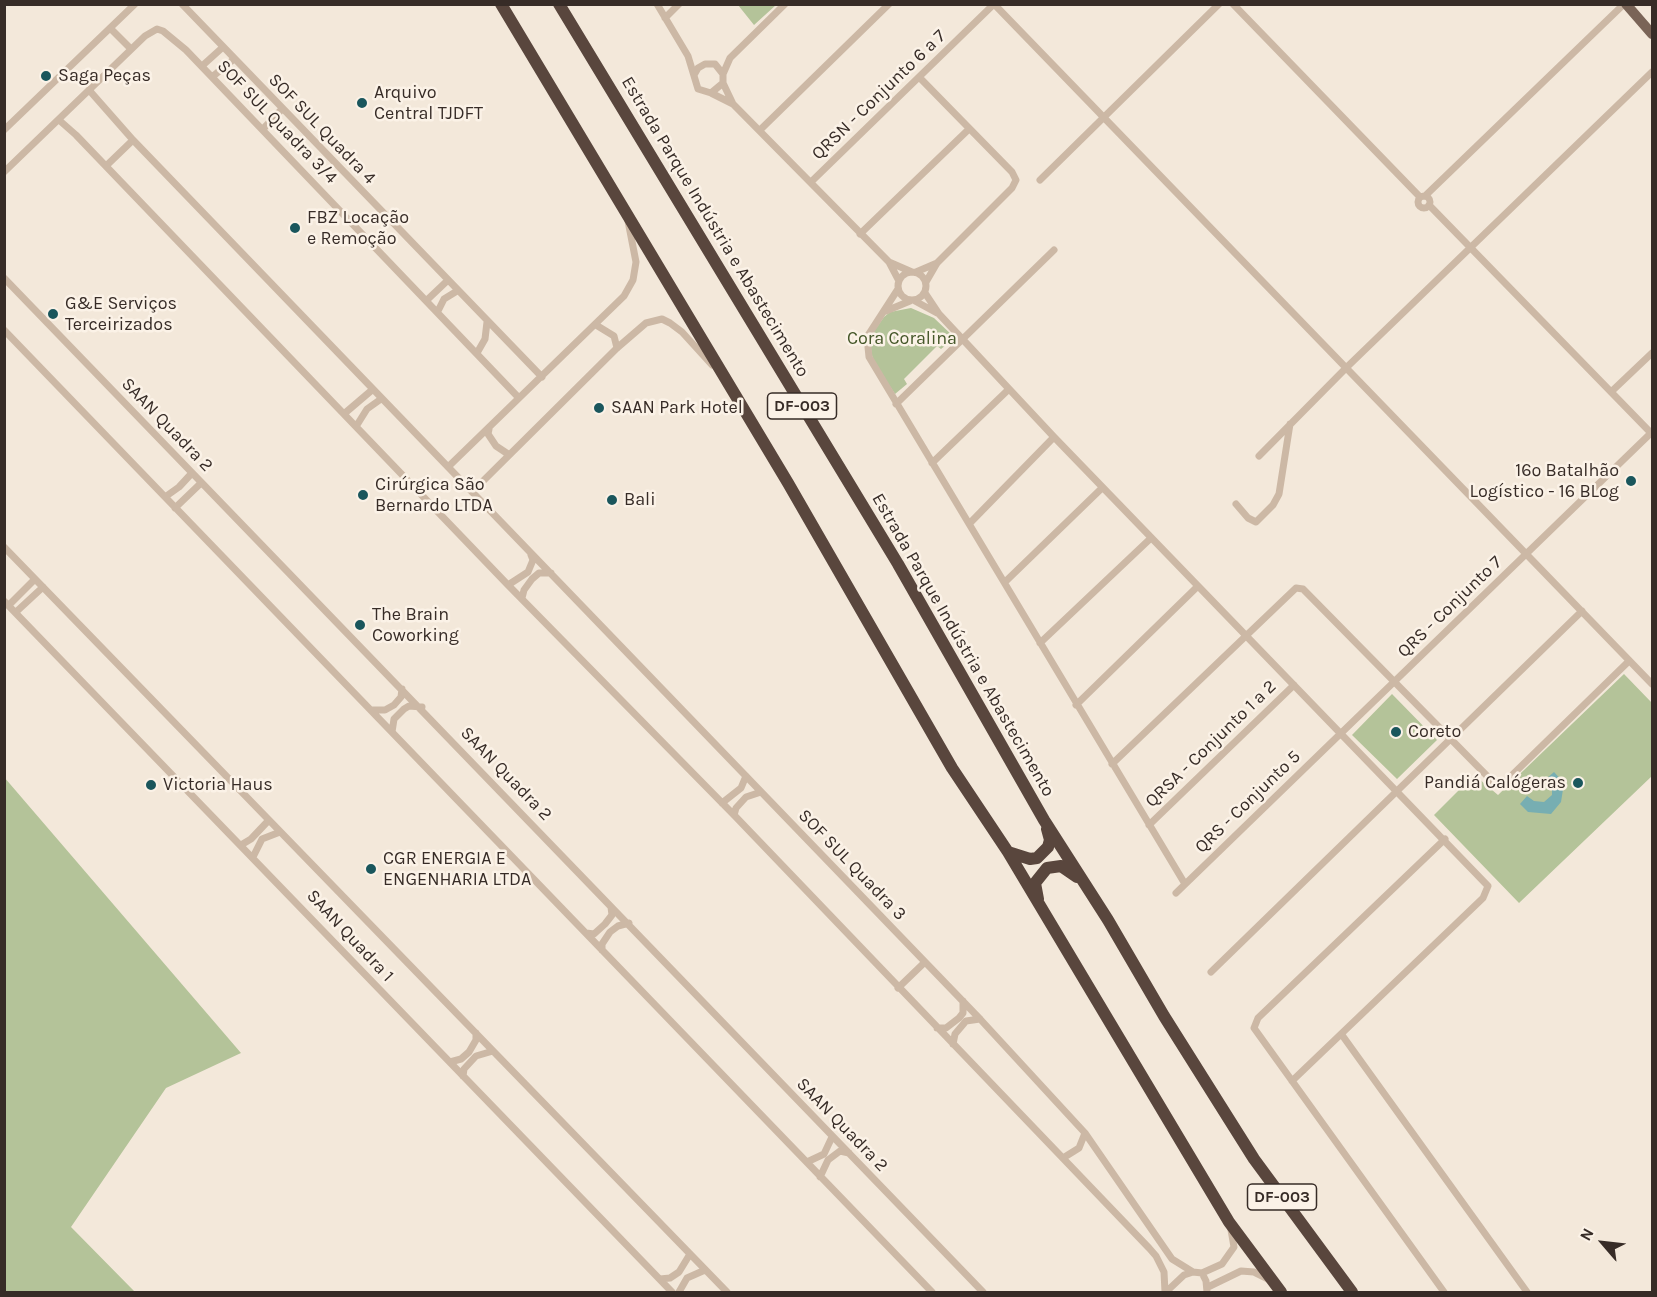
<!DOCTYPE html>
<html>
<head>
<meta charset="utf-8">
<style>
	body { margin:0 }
	#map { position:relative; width:1657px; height:1297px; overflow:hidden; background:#f3e8da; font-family:Karla,sans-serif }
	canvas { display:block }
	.frame { position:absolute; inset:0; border:6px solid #372c27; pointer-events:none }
	.north { position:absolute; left:1573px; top:1213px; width:60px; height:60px; -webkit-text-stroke:4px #fbf2e7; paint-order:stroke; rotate:298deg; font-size:16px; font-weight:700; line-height:24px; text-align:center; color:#372c27 }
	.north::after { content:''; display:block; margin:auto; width:21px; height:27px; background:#372c27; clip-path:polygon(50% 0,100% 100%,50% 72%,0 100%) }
</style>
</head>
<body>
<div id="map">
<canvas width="1657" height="1297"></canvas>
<div class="frame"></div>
<div class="north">N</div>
</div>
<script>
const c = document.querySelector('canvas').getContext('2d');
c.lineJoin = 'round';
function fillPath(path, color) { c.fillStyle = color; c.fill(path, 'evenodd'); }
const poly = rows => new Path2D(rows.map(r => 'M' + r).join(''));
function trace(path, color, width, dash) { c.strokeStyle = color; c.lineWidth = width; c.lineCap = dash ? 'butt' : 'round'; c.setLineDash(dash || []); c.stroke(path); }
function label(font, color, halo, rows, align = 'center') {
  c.font = font + ' Karla,sans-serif'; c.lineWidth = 5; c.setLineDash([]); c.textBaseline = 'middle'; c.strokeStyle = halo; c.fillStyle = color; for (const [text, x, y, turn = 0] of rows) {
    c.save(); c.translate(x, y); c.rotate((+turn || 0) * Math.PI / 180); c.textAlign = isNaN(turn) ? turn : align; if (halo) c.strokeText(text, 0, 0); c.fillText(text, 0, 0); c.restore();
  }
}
fillPath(poly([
	[738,5,776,5,754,25],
	[911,308,934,318,955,338,941,349,937,346,904,379,907,384,895,394,873,361,870,343,871,335,884,317,890,312],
	[1624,674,1652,703,1652,776,1519,903,1434,815,1460,789,1478,778,1498,795],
	[1392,694,1437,740,1397,779,1352,735],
	[4,777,241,1053,166,1088,71,1227,135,1292,5,1292]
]), '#b4c399');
fillPath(poly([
	[1554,772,1564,783,1561,802,1551,814,1528,812,1520,804,1527,796,1534,801,1544,802,1552,795,1552,787,1546,779]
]), '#77aeb2');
trace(poly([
	[182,4,542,377],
	[657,4,688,56,698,89,711,93,723,83,723,74,715,64,705,64,698,68,694,75],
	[994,4,1652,684],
	[1233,4,1420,197],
	[665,18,679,4],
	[110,28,131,49],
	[202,66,223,47],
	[723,74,730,58,785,4],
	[212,77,234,59],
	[919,77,1012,172,1016,180,1012,188,937,263,926,282],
	[723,83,733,104],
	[89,90,133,140,980,1019,1085,1133,1172,1259,1193,1272],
	[711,93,733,104,889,262],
	[59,120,76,135,508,585,734,815,1149,1248,1156,1256,1164,1272,1165,1292],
	[263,129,282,109],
	[4,130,135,4],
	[760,130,889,4],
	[106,166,133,140],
	[4,172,145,36,157,29,163,31,186,50,519,398],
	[1040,180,1219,4],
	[811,182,994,4],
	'1418 202a6 6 0 1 1 12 0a6 6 0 1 1-12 0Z',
	[1425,196,1624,4],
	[1429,205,1651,433],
	[860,234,969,129],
	'898 286a14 14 0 1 1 28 0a14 14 0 1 1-28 0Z',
	[916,272,937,263],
	[4,278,983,1292],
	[899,281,889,262,912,272],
	[898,289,867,337,869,357,1185,884],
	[925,293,939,314,1054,437,1488,886,1483,898,1292,1081],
	[427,300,447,281],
	[915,301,937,313],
	[438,311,444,299,457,291],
	[886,311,910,301],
	[596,325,614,336,617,348],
	[4,330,932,1292],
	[477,353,485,339,487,322],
	[1611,392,1652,353],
	[896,404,1054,250],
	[345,413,372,390],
	[357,425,367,409,381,399],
	[489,429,488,434,496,446,508,454],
	[1259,456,1347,367,1652,72],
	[932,463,1009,389],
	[448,467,624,296,633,280,636,262,628,221],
	[472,492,617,348,646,323,662,319,670,323,682,332,712,365],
	[165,497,179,487,192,473],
	[1236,504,1248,518,1256,522,1273,505,1279,494,1290,424],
	[175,508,201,483],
	[970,523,1054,437],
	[4,547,727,1292],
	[1005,582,1102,488],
	[508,585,528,572,533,560,531,555],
	[522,598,524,590,532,579,539,573,551,573],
	[4,601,672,1292],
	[9,605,35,579],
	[16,612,43,587],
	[1040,643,1151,538],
	[1076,705,1198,586],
	[372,710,385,710,394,705,401,697,402,689],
	[392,732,394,719,404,709,409,706,422,707],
	[1112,764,1296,588,1303,589,1496,785,1506,781,1629,661],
	[722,803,741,788,746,776],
	[734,815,736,808,746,797,761,792],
	[1149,825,1294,685],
	[241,845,251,839,269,820],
	[253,857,262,839,280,832],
	[1176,893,1652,432],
	[586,933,594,934,605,924,612,915,611,907],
	[602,950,602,944,610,932,618,926,629,923],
	[1211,972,1582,611],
	[898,988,925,962],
	[937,1028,946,1028,959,1018,963,1013,963,1001],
	[1342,1035,1527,1292],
	[953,1044,955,1034,966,1021,980,1019],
	[450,1062,461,1059,469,1052,476,1040,476,1033],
	[463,1076,464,1069,476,1056,493,1051],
	[1063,1158,1079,1148,1085,1133],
	[807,1162,824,1154,832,1137],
	[820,1177,828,1160,840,1151,849,1153],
	[1202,1273,1206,1281,1207,1292],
	[660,1279,670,1278,679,1272,690,1254],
	[1208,1287,1241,1271,1254,1272,1268,1279],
	[679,1292,687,1278,705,1270],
	[1166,1292,1184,1275,1193,1272,1202,1273,1222,1264,1234,1247,1231,1230],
	[1444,1292,1254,1028,1258,1018,1445,839]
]), '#ccb8a5', 7);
trace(poly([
	[1626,4,1652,34]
]), '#7a6457', 10);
trace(poly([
	[501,4,788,483,952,768,1008,852,1229,1222,1281,1292],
	[559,4,898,564,1044,820,1108,920,1164,1016,1254,1159,1352,1292],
	[1008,852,1030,859,1037,858,1048,847,1050,840,1047,829],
	[1038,899,1035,883,1047,868,1061,866,1077,877]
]), '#59463d', 12);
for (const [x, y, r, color] of [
	[46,76,6,"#1a565c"],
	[362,103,6,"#1a565c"],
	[295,228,6,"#1a565c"],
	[53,314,6,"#1a565c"],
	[599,408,6,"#1a565c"],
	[1631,481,6,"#1a565c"],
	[363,495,6,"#1a565c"],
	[612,500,6,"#1a565c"],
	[360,625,6,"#1a565c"],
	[1396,732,6,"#1a565c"],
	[1578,783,6,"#1a565c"],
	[151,785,6,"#1a565c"],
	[371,869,6,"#1a565c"]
]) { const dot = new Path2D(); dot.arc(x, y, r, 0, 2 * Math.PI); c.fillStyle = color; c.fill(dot); trace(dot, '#fbf2e7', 2); }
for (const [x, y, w] of [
	[802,406,69],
	[1282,1197,69]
]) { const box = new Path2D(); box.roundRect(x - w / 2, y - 13, w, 26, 4.5); c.fillStyle = '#fbf2e7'; c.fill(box); trace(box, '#372c27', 1.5); }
label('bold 16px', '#372c27', null, [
	["DF-003",802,406],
	["DF-003",1282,1197]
]);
label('18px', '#372c27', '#fbf2e7', [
	["Saga Peças",58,76],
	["Arquivo",374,93],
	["Central TJDFT",374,114],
	["FBZ Locação",307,218],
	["e Remoção",307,239],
	["G&E Serviços",65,304],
	["Terceirizados",65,325],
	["SAAN Park Hotel",611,408],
	["16º Batalhão",1619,471,"right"],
	["Logístico - 16 BLog",1619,492,"right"],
	["Cirúrgica São",375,485],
	["Bernardo LTDA",375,506],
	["Bali",624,500],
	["The Brain",372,615],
	["Coworking",372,636],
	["Coreto",1408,732],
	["Pandiá Calógeras",1566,783,"right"],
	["Victoria Haus",163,785],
	["CGR ENERGIA E",383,859],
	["ENGENHARIA LTDA",383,880]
], 'left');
label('18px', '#372c27', '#fbf2e7', [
	["QRSN - Conjunto 6 a 7",879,95,-44],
	["SOF SUL Quadra 3/4",277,122,46],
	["SOF SUL Quadra 4",322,129,46],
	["Estrada Parque Indústria e Abastecimento",715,227,59],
	["SAAN Quadra 2",167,425,46],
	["QRS - Conjunto 7",1450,607,-44],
	["Estrada Parque Indústria e Abastecimento",963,645,60],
	["QRSA - Conjunto 1 a 2",1211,744,-44],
	["SAAN Quadra 2",506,774,46],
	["QRS - Conjunto 5",1248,802,-44],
	["SOF SUL Quadra 3",852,865,46],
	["SAAN Quadra 1",350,936,47],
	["SAAN Quadra 2",842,1125,46]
]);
label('18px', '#455729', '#fbf2e7', [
	["Cora Coralina",902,339]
]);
</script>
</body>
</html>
